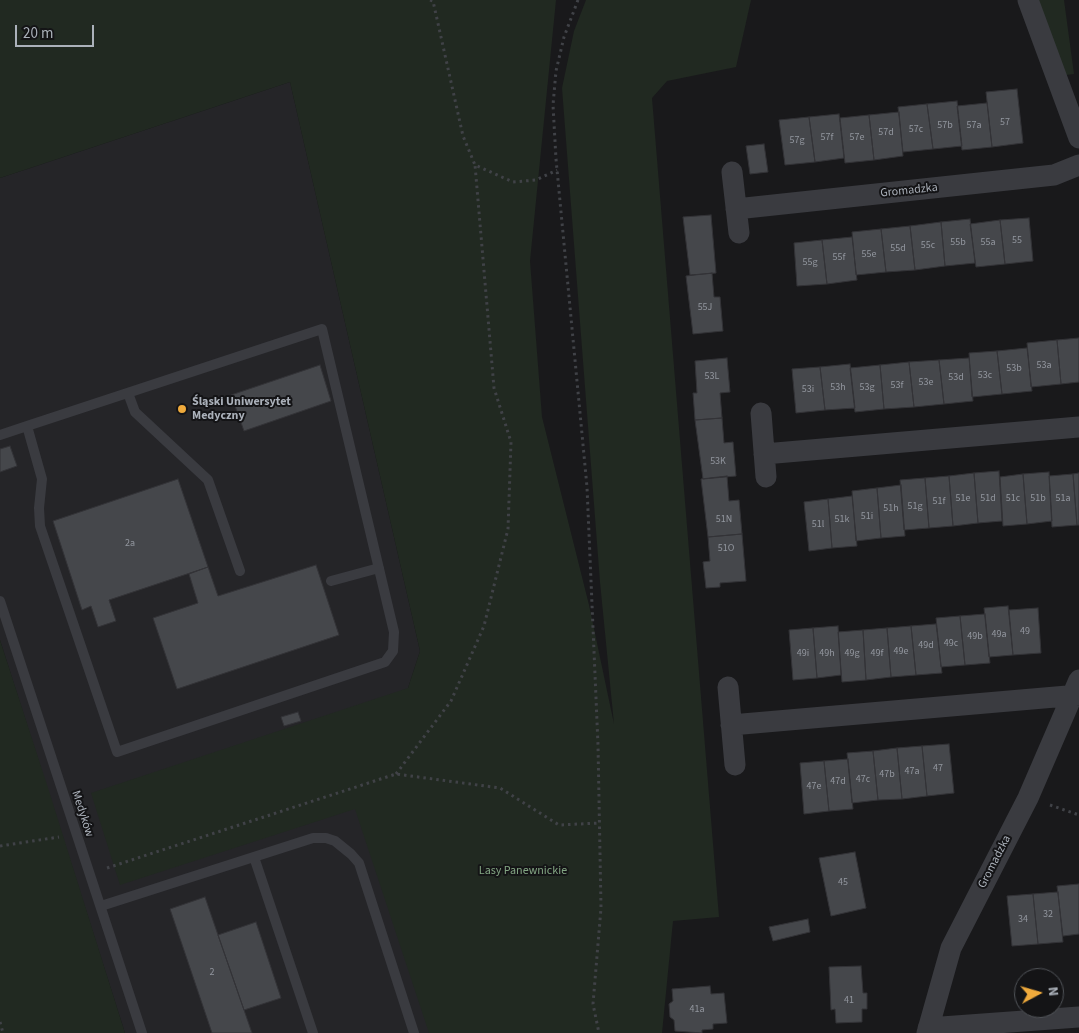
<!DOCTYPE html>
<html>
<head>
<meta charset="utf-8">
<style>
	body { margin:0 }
	#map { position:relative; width:1079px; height:1033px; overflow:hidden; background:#19191b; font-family:"Source Sans 3",sans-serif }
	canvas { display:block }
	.north { position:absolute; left:1014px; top:968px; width:50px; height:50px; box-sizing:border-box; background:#141416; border:1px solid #505358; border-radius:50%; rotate:84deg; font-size:14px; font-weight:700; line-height:20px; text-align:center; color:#abb1ba }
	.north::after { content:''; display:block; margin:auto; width:18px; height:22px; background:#efaa3c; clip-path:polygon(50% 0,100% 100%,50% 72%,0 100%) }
	.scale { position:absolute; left:15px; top:25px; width:79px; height:22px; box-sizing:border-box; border:2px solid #abb1ba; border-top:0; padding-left:6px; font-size:15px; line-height:18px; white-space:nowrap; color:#abb1ba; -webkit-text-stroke:4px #141416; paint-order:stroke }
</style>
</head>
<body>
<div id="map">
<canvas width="1079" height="1033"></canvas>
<div class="north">N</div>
<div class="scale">20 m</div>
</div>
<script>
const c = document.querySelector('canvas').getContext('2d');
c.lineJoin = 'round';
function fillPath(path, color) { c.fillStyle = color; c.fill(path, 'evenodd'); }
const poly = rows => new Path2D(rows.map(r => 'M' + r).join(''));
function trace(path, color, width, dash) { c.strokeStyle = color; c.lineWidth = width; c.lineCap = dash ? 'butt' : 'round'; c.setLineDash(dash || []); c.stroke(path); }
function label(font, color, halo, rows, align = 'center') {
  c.font = font + ' "Source Sans 3",sans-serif'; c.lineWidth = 4; c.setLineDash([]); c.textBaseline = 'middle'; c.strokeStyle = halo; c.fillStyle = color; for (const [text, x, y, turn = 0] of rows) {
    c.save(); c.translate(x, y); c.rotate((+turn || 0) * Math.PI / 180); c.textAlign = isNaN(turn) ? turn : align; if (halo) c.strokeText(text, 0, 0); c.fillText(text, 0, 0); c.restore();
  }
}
fillPath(poly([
	[290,82,420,651,408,688,480,1033,125,1033,0,640,0,178]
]), '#252528');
fillPath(poly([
	[0,0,556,0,530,261,542,417,589,605,614,724,600,582,562,88,574,31,586,0,751,0,736,67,667,81,652,98,719,917,673,921,662,1033,429,1033,355,809,120,885,91,793,408,688,420,651,290,82,0,178],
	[1038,0,1064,0,1074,74,1066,75],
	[0,640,49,791,125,1033,0,1033]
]), '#212921');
const building = poly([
	[1017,89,1023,143,992,147,986,92,1017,89],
	[957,101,962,146,933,149,927,104,957,101],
	[987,103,992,147,962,150,957,106,987,103],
	[927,104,933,149,903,152,898,107,927,104],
	[899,112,903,156,874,160,869,115,899,112],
	[839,114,844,158,815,162,809,117,839,114],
	[869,115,874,160,845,163,840,118,869,115],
	[809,117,815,162,785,165,779,120,809,117],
	[764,144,768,172,750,174,746,146,764,144],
	[711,215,716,273,690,275,683,217,711,215],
	[1029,218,1033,261,1005,264,1000,220,1029,218],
	[970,219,975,263,945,266,941,222,970,219],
	[1000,220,1005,264,976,267,970,224,1000,220],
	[941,222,945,266,915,270,910,226,941,222],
	[910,226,915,270,886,272,881,229,910,226],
	[881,229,886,272,856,275,852,232,881,229],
	[852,237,857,280,827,284,822,240,852,237],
	[822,240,827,284,797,286,794,243,822,240],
	[712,273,714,297,720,297,723,331,693,334,686,276,712,273],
	[1079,338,1079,382,1061,384,1057,340,1079,338],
	[1057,340,1061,384,1031,387,1027,343,1057,340],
	[1027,348,1032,391,1002,394,997,351,1027,348],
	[997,351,1002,394,972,397,969,353,997,351],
	[727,358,730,392,720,393,722,418,695,420,693,393,697,393,695,361,727,358],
	[969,358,973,401,944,404,939,360,969,358],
	[939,360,944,404,914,407,909,362,939,360],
	[909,362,914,407,884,409,880,365,909,362],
	[850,364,855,408,825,410,820,367,850,364],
	[320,365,331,401,244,431,231,395,320,365],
	[880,365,884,409,855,412,850,368,880,365],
	[820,367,825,410,796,413,792,369,820,367],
	[722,418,724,443,733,442,736,476,703,479,695,420,722,418],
	[10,446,17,466,0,472,0,449,10,446],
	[999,471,1002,521,978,523,974,473,999,471],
	[1049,472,1052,521,1027,524,1023,474,1049,472],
	[974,473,978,523,953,526,949,476,974,473],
	[1079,473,1079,525,1077,525,1073,474,1079,473],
	[1023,474,1027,524,1003,526,1000,477,1023,474],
	[1073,474,1077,525,1052,527,1049,476,1073,474],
	[727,476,729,501,739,500,742,534,708,537,701,479,727,476],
	[949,476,953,526,929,528,925,478,949,476],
	[925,478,929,528,904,530,900,480,925,478],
	[178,479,208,567,109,600,116,621,98,627,91,606,82,610,53,521,178,479],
	[901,485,905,536,881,538,877,488,901,485],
	[877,488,881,538,856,541,852,491,877,488],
	[852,496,857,546,832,548,828,499,852,496],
	[828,499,832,548,809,551,804,502,828,499],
	[742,534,746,581,720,583,720,587,706,588,703,562,710,561,708,537,742,534],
	[316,565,339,635,177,689,153,618,198,603,189,574,208,567,218,596,316,565],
	[1008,606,1013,655,989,657,984,608,1008,606],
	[1038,608,1041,653,1013,655,1009,610,1038,608],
	[985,614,990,663,965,665,960,616,985,614],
	[960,616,965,665,941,667,936,618,960,616],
	[936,624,942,673,916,675,911,626,936,624],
	[838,626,841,675,817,678,813,628,838,626],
	[911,626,916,675,891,677,887,628,911,626],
	[813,628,817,678,793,680,789,630,813,628],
	[887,628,891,677,866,680,863,630,887,628],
	[863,630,866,680,842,682,838,632,863,630],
	[298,712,301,721,284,726,281,717,298,712],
	[949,744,954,793,927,796,922,746,949,744],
	[922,746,927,796,902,799,897,748,922,746],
	[897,748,902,799,878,800,873,751,897,748],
	[873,751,878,800,852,803,847,753,873,751],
	[848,759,853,809,829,811,824,761,848,759],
	[824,761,829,811,804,814,800,763,824,761],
	[855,852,866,908,831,916,819,858,855,852],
	[1079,884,1079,934,1063,936,1057,886,1079,884],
	[1058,892,1063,942,1038,944,1033,894,1058,892],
	[1033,894,1038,944,1012,946,1007,896,1033,894],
	[205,897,218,935,252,1033,212,1033,170,909,205,897],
	[808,919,810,932,773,941,769,927,808,919],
	[256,922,281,998,244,1010,218,935,256,922],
	[861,966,863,993,867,993,867,1009,862,1009,862,1022,836,1023,835,1009,831,1010,829,967,861,966],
	[710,986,711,994,724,993,727,1023,713,1024,713,1029,702,1030,702,1033,675,1031,674,1020,670,1017,669,1004,673,1001,672,989,710,986]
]);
fillPath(building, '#45474b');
trace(building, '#333337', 1);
trace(poly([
	[430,0,433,1,463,136,475,165],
	[578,0,564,37,556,71,553,105,556,159,587,487,598,745,601,908,593,1004,599,1033],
	[396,774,451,701,484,626,508,529,511,442,494,388,475,165,513,182,536,180,557,170],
	[1050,805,1079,815],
	[0,846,59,837],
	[107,868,396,774,500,788,559,825,600,823],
	[0,1022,3,1033]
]), '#404247', 3, [2.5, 4]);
trace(poly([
	[128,393,135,412,208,480,240,571],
	[0,435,27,426,322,329,394,632,393,651,385,662,117,752,40,526,39,508,42,479,27,426],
	[331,581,379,568],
	[0,601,142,1033],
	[254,857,313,1033],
	[101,906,313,838,326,838,335,841,351,854,359,863,414,1033]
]), '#3a3b40', 10);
trace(poly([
	[1028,0,1079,138],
	[732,172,739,233],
	[736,209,1054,175,1079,165],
	[761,413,766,477],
	[764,454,1079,427],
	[728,687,735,765],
	[731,725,1079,695],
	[928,1028,1079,1017],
	[927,1033,951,948,1028,798,1079,680]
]), '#3a3b40', 21);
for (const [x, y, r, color] of [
	[182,409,5,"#efaa3c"]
]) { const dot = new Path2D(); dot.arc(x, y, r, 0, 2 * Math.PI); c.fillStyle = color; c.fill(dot); trace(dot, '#141416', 2); }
label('10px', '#92969e', null, [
	["57",1005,123],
	["57b",945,126],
	["57a",974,126],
	["57c",916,130],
	["57d",886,133],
	["57f",827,138],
	["57e",857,138],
	["57g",797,141],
	["55",1017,241],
	["55b",958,243],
	["55a",988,243],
	["55c",928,246],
	["55d",898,249],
	["55e",869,255],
	["55f",839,258],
	["55g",810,263],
	["55J",705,308],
	["53a",1044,366],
	["53b",1014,369],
	["53c",985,376],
	["53L",712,377],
	["53d",956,378],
	["53e",926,383],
	["53f",897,386],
	["53h",838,388],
	["53g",867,388],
	["53i",808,390],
	["53K",718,462],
	["51e",963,499],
	["51d",988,499],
	["51c",1013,499],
	["51b",1038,499],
	["51a",1063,499],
	["51f",939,502],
	["51g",915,507],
	["51h",891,509],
	["51i",867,517],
	["51N",724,520],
	["51k",842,520],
	["51l",818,525],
	["2a",130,544],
	["51O",726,549],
	["49",1025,632],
	["49a",999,635],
	["49b",975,637],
	["49c",951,644],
	["49d",926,646],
	["49e",901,652],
	["49i",803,654],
	["49h",827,654],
	["49g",852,654],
	["49f",877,654],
	["47",938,769],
	["47a",912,772],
	["47b",887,775],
	["47c",863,780],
	["47d",838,782],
	["47e",814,787],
	["45",843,883],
	["32",1048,915],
	["34",1023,920],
	["2",212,973],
	["41",849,1001],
	["41a",697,1010]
]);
label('12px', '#abb1ba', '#141416', [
	["Gromadzka",909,191,-6],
	["Medyków",82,814,72],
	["Gromadzka",995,862,-63]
]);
label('bold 12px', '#abb1ba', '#141416', [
	["Śląski Uniwersytet",192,402],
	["Medyczny",192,416]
], 'left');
label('12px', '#83a583', '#141416', [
	["Lasy Panewnickie",523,871]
]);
</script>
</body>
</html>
